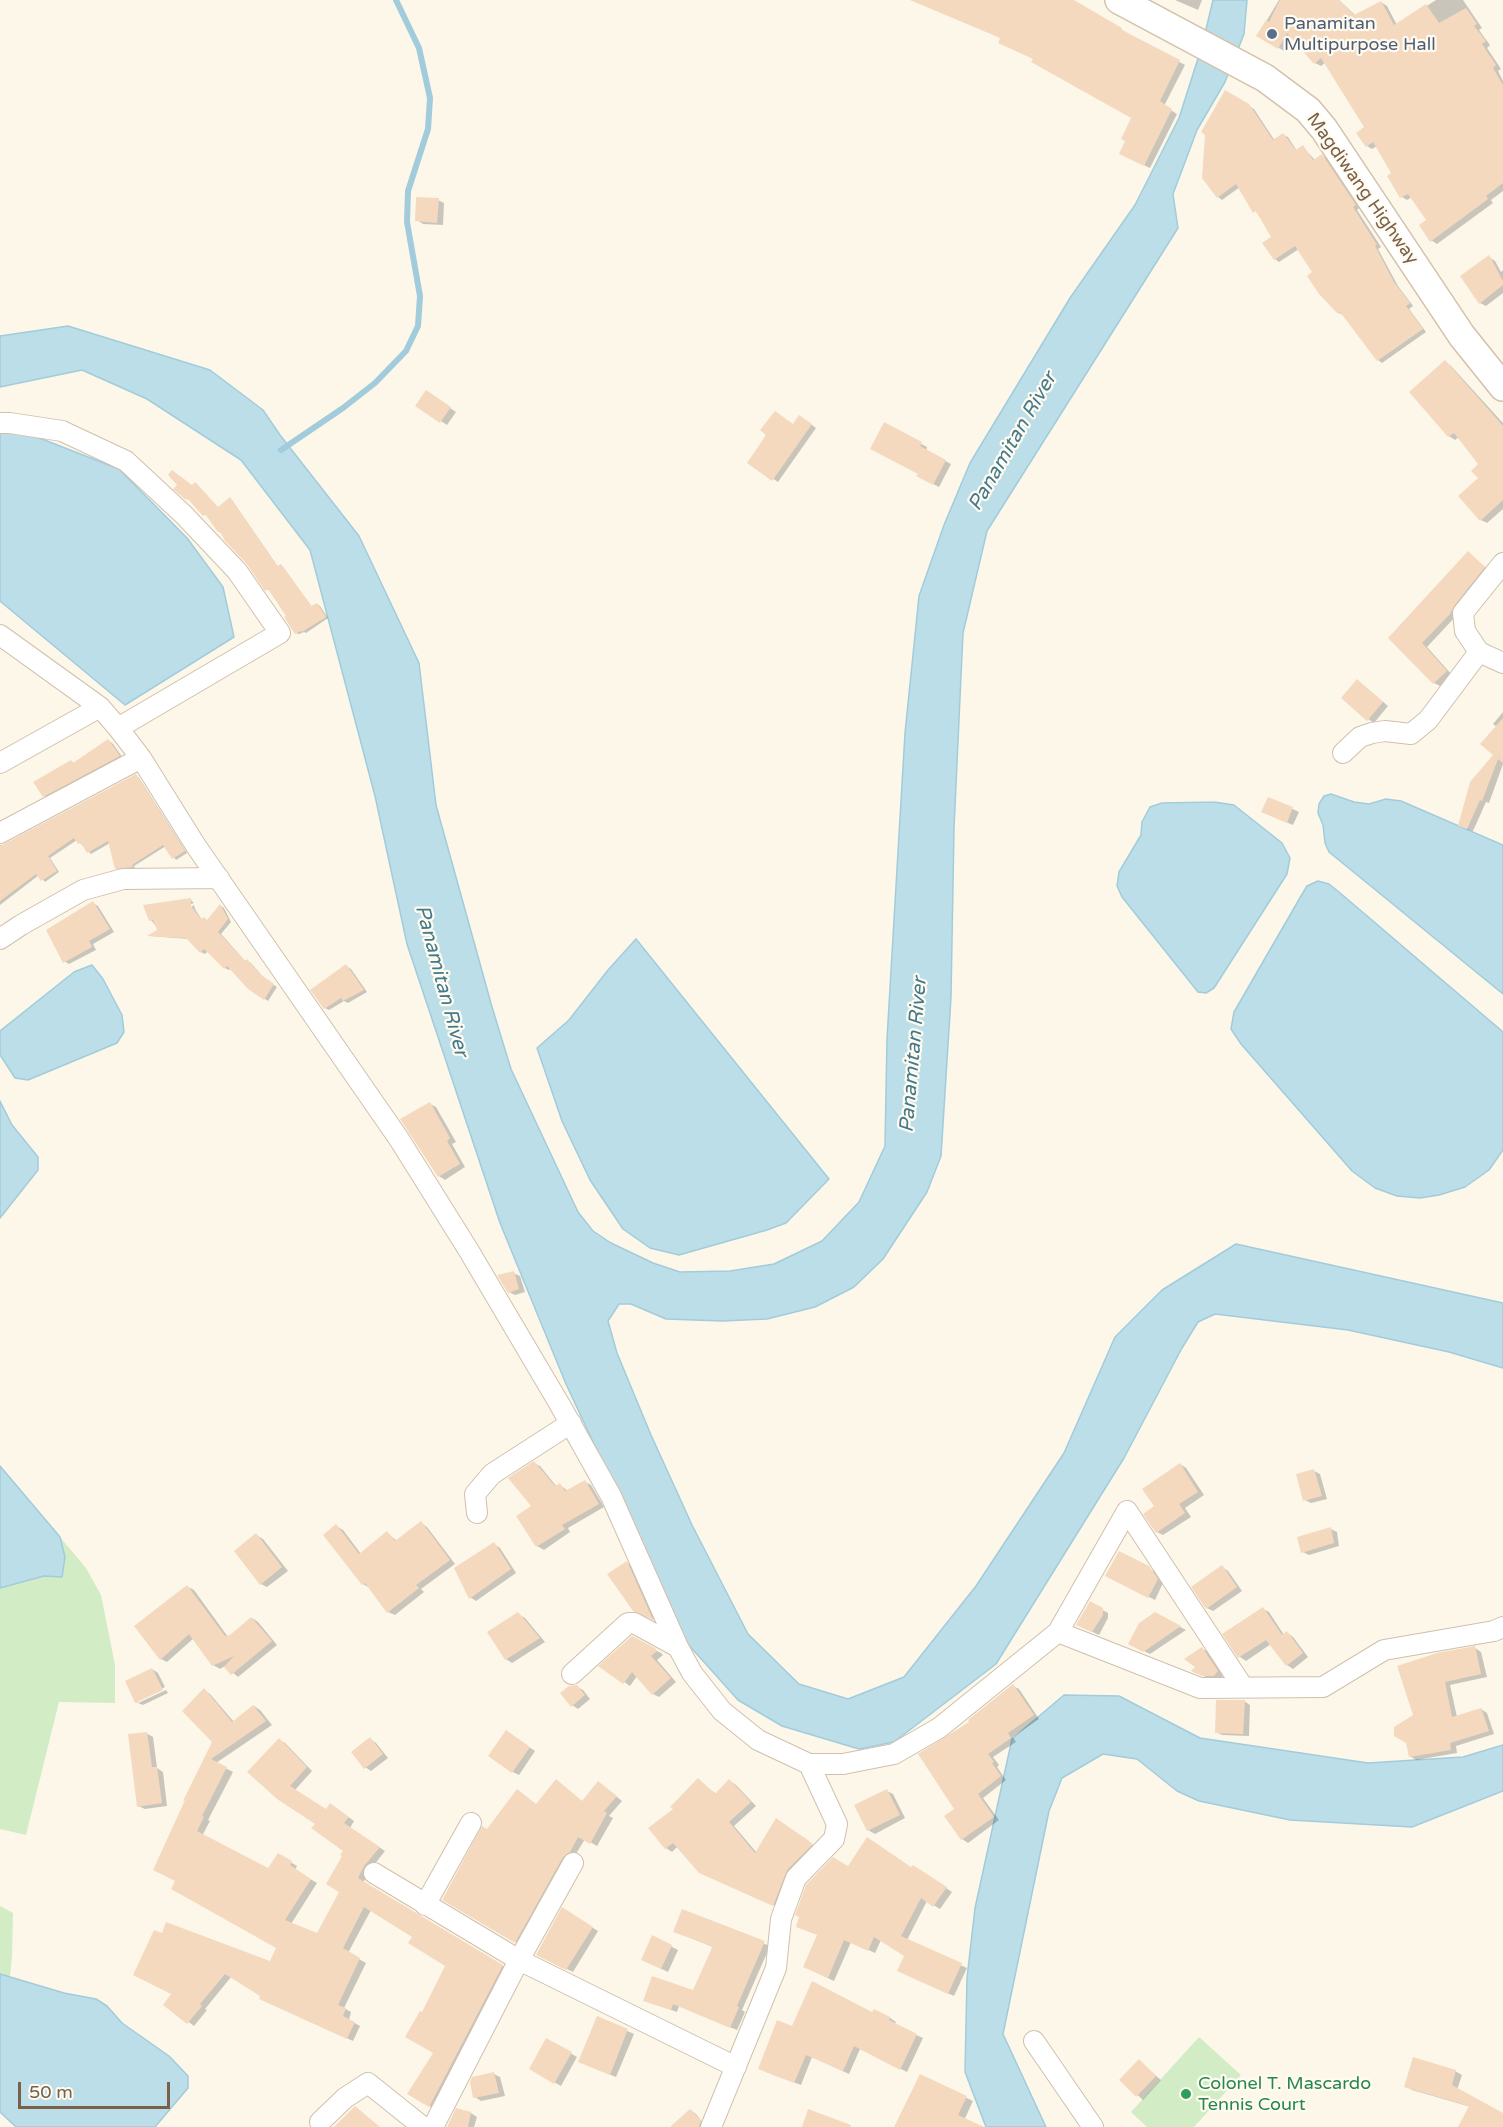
<!DOCTYPE html>
<html>
<head>
<meta charset="utf-8">
<style>
	body { margin:0 }
	#map { position:relative; width:1503px; height:2127px; overflow:hidden; background:#fdf7e9; font-family:"Varela Round",sans-serif }
	canvas { display:block }
	.scale { position:absolute; left:18px; top:2082px; width:152px; height:27px; box-sizing:border-box; border:3px solid #79604b; border-top:0; padding-left:8px; font-size:18px; line-height:21px; white-space:nowrap; color:#79604b; -webkit-text-stroke:4px #fffbf0; paint-order:stroke }
</style>
</head>
<body>
<div id="map">
<canvas width="1503" height="2127"></canvas>
<div class="scale">50 m</div>
</div>
<script>
const c = document.querySelector('canvas').getContext('2d');
c.lineJoin = 'round';
function fillPath(path, color) { c.fillStyle = color; c.fill(path, 'evenodd'); }
const poly = rows => new Path2D(rows.map(r => 'M' + r).join(''));
function trace(path, color, width, dash) { c.strokeStyle = color; c.lineWidth = width; c.lineCap = dash ? 'butt' : 'round'; c.setLineDash(dash || []); c.stroke(path); }
function label(font, color, halo, rows, align = 'center') {
  c.font = font + ' "Varela Round",sans-serif'; c.lineWidth = 4.5; c.setLineDash([]); c.textBaseline = 'middle'; c.strokeStyle = halo; c.fillStyle = color; for (const [text, x, y, turn = 0] of rows) {
    c.save(); c.translate(x, y); c.rotate((+turn || 0) * Math.PI / 180); c.textAlign = isNaN(turn) ? turn : align; if (halo) c.strokeText(text, 0, 0); c.fillText(text, 0, 0); c.restore();
  }
}
fillPath(poly([
	[60,1537,86,1568,101,1595,115,1665,115,1703,59,1702,26,1835,0,1829,0,1588,44,1576,62,1577,65,1557],
	[0,1906,13,1913,12,1956,10,1977,0,1974],
	[1199,2037,1241,2075,1194,2127,1147,2127,1131,2112]
]), '#d2ecc6');
const water = poly([
	[1213,0,1247,0,1244,34,1225,82,1197,130,1173,194,1178,228,987,531,963,633,954,828,951,997,941,1156,927,1192,883,1259,854,1287,815,1307,767,1319,722,1321,666,1319,631,1304,619,1304,608,1321,617,1353,651,1435,692,1525,748,1634,799,1684,848,1699,904,1677,976,1586,1064,1453,1115,1337,1162,1290,1236,1244,1503,1303,1503,1368,1449,1352,1348,1330,1215,1314,1198,1322,1182,1348,1124,1458,996,1664,894,1742,859,1749,782,1726,738,1700,686,1642,566,1384,500,1223,407,944,375,796,310,550,241,460,147,399,82,370,0,387,0,336,68,326,210,370,263,410,280,435,359,536,419,663,436,805,492,1007,511,1069,578,1212,593,1231,611,1243,653,1263,680,1272,730,1271,774,1264,822,1241,859,1202,885,1146,887,1039,905,733,919,596,944,525,970,463,1070,298,1135,205,1179,118,1202,46,1213,0],
	[11,427,119,469,187,538,223,587,234,637,125,705,0,601,0,429,11,427],
	[1331,794,1354,802,1369,804,1386,799,1401,801,1503,845,1503,994,1329,852,1325,843,1323,825,1318,813,1319,804,1324,796,1331,794],
	[1214,802,1234,805,1282,843,1290,858,1287,874,1214,988,1206,993,1198,992,1122,897,1117,886,1119,872,1141,835,1142,822,1150,807,1162,803,1214,802],
	[1318,881,1329,884,1339,892,1503,1032,1503,1150,1489,1170,1465,1187,1439,1195,1420,1198,1397,1196,1375,1188,1352,1171,1241,1044,1231,1029,1234,1012,1301,896,1307,886,1318,881],
	[636,939,829,1179,786,1223,767,1230,679,1255,650,1248,623,1229,590,1180,562,1121,537,1048,569,1020,608,970,636,939],
	[92,965,103,979,122,1015,124,1032,117,1043,28,1080,15,1078,0,1055,0,1031,74,972,92,965],
	[0,1101,12,1125,38,1157,38,1170,0,1218,0,1101],
	[0,1466,60,1537,65,1557,62,1577,44,1576,0,1588,0,1466],
	[1064,1695,1119,1696,1200,1738,1368,1763,1463,1757,1503,1745,1503,1791,1412,1827,1290,1820,1199,1801,1177,1791,1137,1759,1103,1754,1062,1778,1049,1811,1003,2034,1046,2127,986,2127,965,2072,967,1978,975,1908,1012,1739,1064,1695],
	[0,1974,64,1993,96,1999,107,2006,122,2023,169,2056,188,2076,188,2088,155,2127,16,2127,0,2112,0,1974]
]);
fillPath(water, '#bcdee8');
trace(water, '#a2ccdb', 1.5);
fillPath(poly([
	[931,0,1071,0,1127,33,1127,34,1185,65,1164,106,1177,114,1150,168,1127,157,1133,118,1001,38],
	[1175,0,1202,0,1198,10],
	[1279,0,1339,0,1356,16,1381,2,1387,6,1397,25,1436,0,1463,0,1482,28,1479,30,1490,45,1487,48,1501,69,1498,71,1503,81,1503,191,1491,200,1493,203,1437,244,1431,240,1428,220,1412,197,1407,200,1402,197,1393,174,1377,146,1372,149,1367,146,1366,127,1326,62,1321,66,1315,63,1292,37,1284,51,1258,35],
	[1225,92,1254,109,1275,141,1283,135,1288,137,1297,151,1303,147,1315,160,1322,156,1326,158,1359,208,1357,210,1381,247,1378,249,1398,286,1413,306,1409,309,1426,332,1382,363,1378,360,1343,315,1339,313,1299,249,1279,262,1275,259,1273,237,1240,187,1222,200,1218,197],
	[438,200,444,203,443,225,423,224,417,220],
	[1489,257,1495,261,1501,272,1503,270,1503,293,1486,306,1480,303],
	[1445,362,1451,366,1503,423,1503,509,1487,523,1481,520,1480,465,1459,437,1455,440,1449,436,1411,392],
	[432,396,456,412,447,425,441,421],
	[804,419,816,428,778,482,749,462],
	[884,424,927,447,926,451,951,464,939,487,918,476,920,473],
	[196,483,219,509,232,500,278,567,281,566,283,567,312,607,317,604,320,606,328,618,306,633,304,632,299,634,296,633,288,616,271,590,267,590,248,563,219,531,207,515,204,515,190,499,189,500,187,499,192,486],
	[1468,553,1490,571,1458,614,1427,647,1452,675,1440,686,1434,683,1390,637],
	[1363,685,1388,706,1374,723,1368,719],
	[1503,712,1503,764,1489,803,1486,802,1473,831,1466,829,1495,755,1497,727,1493,724],
	[109,741,113,744,123,758,49,798,44,795,71,761,75,764],
	[136,776,139,778,187,853,176,860,166,846,134,866,135,868,119,870,116,868,110,843,91,854,77,840,50,858,59,872,45,882,39,875,0,905,0,845,5,845],
	[1269,798,1299,812,1293,825,1269,815],
	[191,900,194,903,172,911,173,920,194,905,195,909,202,920,208,921,221,906,224,908,231,922,221,934,246,962,251,963,264,978,277,987,268,1001,249,988,231,968,229,970,225,968,208,951,205,954,201,952,189,939,150,936,159,930,151,920],
	[93,903,98,906,114,932,93,944,96,950,69,964,64,961],
	[346,966,351,969,367,992,348,1003,344,1001,329,1010,325,1008],
	[430,1104,436,1107,456,1142,452,1144,465,1167,445,1180,439,1176],
	[513,1273,520,1276,525,1292,515,1295,509,1292],
	[534,1463,540,1466,557,1487,560,1485,568,1491,585,1482,591,1485,604,1507,568,1528,570,1532,544,1550,537,1546,518,1517,533,1507],
	[1180,1464,1186,1468,1204,1495,1185,1508,1191,1517,1163,1535,1157,1532,1156,1507],
	[1314,1471,1320,1474,1327,1499,1311,1503,1305,1500],
	[421,1523,427,1527,455,1564,421,1589,424,1592,395,1615,388,1612,370,1588,363,1584,336,1526,343,1530,361,1554,387,1533,397,1541],
	[1331,1529,1337,1532,1339,1546,1309,1555,1303,1552],
	[256,1535,263,1539,288,1571,267,1587,261,1584],
	[494,1544,500,1548,516,1573,476,1601,470,1597],
	[1119,1553,1155,1572,1163,1583,1155,1600,1113,1579],
	[627,1563,633,1566,657,1621,641,1614],
	[1222,1567,1228,1571,1242,1591,1213,1611,1207,1608],
	[188,1587,194,1590,228,1637,252,1618,258,1622,277,1645,238,1677,225,1666,220,1669,213,1665,194,1638,167,1662,161,1659],
	[1090,1603,1108,1613,1108,1618,1099,1635,1084,1628],
	[1263,1609,1269,1612,1284,1635,1287,1633,1293,1637,1308,1657,1293,1669,1287,1665,1271,1644,1246,1661,1240,1657,1224,1634],
	[518,1614,525,1618,545,1642,512,1663,506,1659],
	[1155,1614,1186,1630,1150,1654,1130,1644],
	[632,1638,661,1653,663,1655,657,1660,676,1682,659,1697,653,1694,637,1676,630,1686,601,1666],
	[1475,1648,1481,1652,1487,1677,1450,1685,1457,1717,1481,1709,1487,1713,1494,1734,1456,1746,1457,1753,1416,1760,1410,1756,1415,1716,1399,1667],
	[1202,1649,1209,1652,1223,1675,1221,1679,1210,1679,1199,1674,1197,1666],
	[152,1669,158,1673,165,1687,138,1700,138,1703,136,1702],
	[576,1686,583,1690,590,1699,578,1709,572,1705],
	[1013,1686,1019,1689,1039,1719,1013,1737,1016,1742,993,1757,999,1765,997,1767,1006,1780,983,1798,999,1820,968,1843,962,1839,956,1809,971,1722],
	[166,1690,168,1693,143,1705,138,1703],
	[204,1690,210,1694,234,1722,254,1706,260,1710,272,1725,216,1763,233,1772,208,1820,210,1821,202,1836,269,1870,279,1855,297,1866,295,1870,317,1883,291,1924,318,1934,341,1891,345,1851,317,1823,277,1798,279,1740,285,1743,312,1771,295,1790,326,1810,336,1808,354,1821,350,1828,385,1851,370,1870,363,1883,508,1969,436,2110,410,2094,435,2052,423,2014,447,1965,414,1937,371,1910,348,1953,366,1963,344,2008,351,2012,349,2020,360,2026,353,2041,267,2002,262,1996,231,1977,205,2009,207,2010,194,2026,165,2004,173,1993,135,1975,271,1963,278,1948,177,1881,214,1742],
	[1244,1701,1250,1705,1249,1736,1222,1735,1216,1732],
	[146,1733,153,1737,157,1768,163,1772,167,1806,145,1809,138,1806],
	[513,1736,535,1751,519,1775,513,1772],
	[370,1739,376,1743,388,1758,371,1771,365,1767],
	[698,1780,716,1794,730,1781,736,1785,756,1806,734,1826,757,1853,776,1820,809,1841,808,1842,818,1848,780,1908,707,1876,678,1846,672,1852,666,1848,675,1810],
	[562,1785,583,1802,604,1787,622,1801,609,1816,613,1818,597,1846,585,1839,521,1945,444,1899,537,1805],
	[887,1791,893,1794,905,1818,875,1834,868,1830],
	[848,1868,912,1869,919,1870,952,1892,940,1909,927,1901,907,1940,967,1968,954,1996,905,1974,906,1955,881,1940,875,1953,851,1942,834,1981,811,1970],
	[563,1910,598,1931,573,1972,544,1958],
	[683,1911,770,1946,742,2010,745,2012,737,2030,679,2006,677,2012,651,2003,694,1992,713,1947,675,1932],
	[653,1937,678,1950,668,1972,649,1963],
	[873,2014,890,2018,896,2022,894,2025,923,2038,907,2072,860,2049,849,2074,812,2057,801,2085,766,2072,793,2028],
	[598,2018,634,2034,616,2077,586,2065],
	[547,2040,577,2057,561,2086,531,2069],
	[1139,2061,1161,2080,1143,2100,1121,2080],
	[1455,2071,1462,2075,1457,2090,1503,2115,1503,2127,1459,2127,1471,2107,1412,2090,1406,2086],
	[494,2074,500,2077,505,2096,481,2101,475,2097],
	[921,2076,973,2101,961,2127,904,2127],
	[690,2110,696,2114,706,2127,683,2127],
	[471,2113,477,2117,474,2127,448,2127]
]), '#0003');
trace(poly([
	[281,450,343,408,375,383,406,351,418,326,420,296,407,222,408,191,428,129,430,98,419,48,396,0]
]), '#a2ccdb', 6);
fillPath(poly([
	[910,0,1074,0,1122,28,1122,30,1180,60,1160,101,1172,109,1144,166,1119,154,1125,141,1121,139,1131,118,1031,62,1033,59,998,43,1000,38],
	[1280,0,1339,0,1354,15,1381,1,1394,25,1426,4,1439,23,1466,8,1477,24,1474,26,1486,41,1482,44,1496,65,1493,68,1503,85,1503,183,1486,196,1488,199,1430,242,1419,225,1426,220,1408,194,1400,198,1387,176,1391,173,1373,142,1366,147,1356,133,1364,127,1321,58,1314,64,1287,33,1278,49,1256,36,1266,20,1269,22],
	[1225,90,1249,104,1273,140,1283,133,1296,150,1303,145,1313,160,1322,154,1356,205,1353,207,1377,245,1375,246,1394,282,1410,303,1406,306,1423,329,1377,361,1340,312,1338,314,1319,294,1307,276,1312,272,1295,246,1274,260,1262,243,1271,237,1256,211,1253,213,1236,184,1217,198,1202,178,1205,135,1201,132],
	[416,197,439,198,437,223,415,221],
	[1489,255,1503,281,1503,285,1479,304,1460,276],
	[1445,360,1503,426,1503,500,1480,521,1458,496,1478,478,1471,471,1478,464,1454,433,1448,437,1409,392],
	[426,390,451,407,440,423,415,406],
	[775,411,793,424,799,415,812,424,772,481,747,463,766,435,760,430],
	[884,422,922,442,920,446,946,460,933,485,916,476,918,474,870,449],
	[172,470,192,485,195,482,218,507,230,497,277,566,281,564,311,606,317,603,326,617,302,632,301,631,295,634,284,617,286,616,268,589,265,591,246,563,225,541,220,531,218,532,205,514,203,516,187,498,186,500,173,489,177,485,168,475],
	[1468,551,1485,567,1454,606,1450,614,1422,643,1447,671,1433,684,1388,638],
	[1357,679,1383,702,1367,721,1341,698],
	[1503,718,1503,763,1498,759,1482,801,1480,800,1467,829,1458,826,1470,782,1493,755,1480,744],
	[108,739,120,756,43,797,33,782,71,760,73,763],
	[136,774,185,851,172,859,163,845,132,865,133,867,115,869,108,841,87,853,81,843,78,844,74,838,48,856,57,871,41,881,36,874,0,901,0,846],
	[1268,797,1293,807,1287,823,1261,812],
	[191,898,191,906,201,919,204,917,207,920,220,904,228,919,218,932,245,961,247,959,260,974,274,984,264,1000,248,989,227,966,224,969,204,949,200,953,186,938,147,936,157,930,153,920,149,921,143,905],
	[93,901,110,929,89,941,92,947,63,963,46,930],
	[346,964,364,990,343,1001,341,998,324,1009,310,990],
	[430,1102,450,1138,447,1141,460,1164,438,1177,400,1119],
	[514,1271,519,1289,508,1293,497,1275],
	[534,1461,555,1486,560,1483,565,1491,585,1480,599,1504,562,1525,565,1529,536,1547,516,1516,531,1506,508,1478],
	[1180,1463,1198,1492,1179,1504,1185,1513,1156,1533,1143,1514,1154,1506,1142,1489],
	[1314,1469,1322,1496,1303,1501,1296,1474],
	[421,1521,450,1560,416,1585,419,1588,387,1613,365,1583,362,1585,323,1535,336,1524,359,1554,387,1531,395,1541],
	[1331,1527,1334,1543,1301,1553,1297,1537],
	[256,1533,282,1567,260,1585,234,1551],
	[494,1542,511,1569,469,1599,454,1568],
	[1119,1551,1149,1566,1158,1579,1148,1598,1105,1576],
	[627,1561,653,1620,633,1611,607,1574],
	[1222,1565,1237,1587,1206,1609,1191,1587],
	[187,1585,225,1636,230,1635,251,1617,272,1641,231,1675,224,1667,234,1656,212,1666,189,1634,160,1660,134,1626],
	[1090,1601,1103,1608,1103,1615,1092,1632,1076,1625],
	[1263,1607,1282,1635,1287,1631,1303,1653,1286,1666,1266,1640,1238,1658,1222,1634],
	[518,1612,540,1638,505,1660,487,1632],
	[1155,1612,1181,1626,1143,1652,1128,1644,1139,1623],
	[632,1636,655,1648,657,1651,651,1656,671,1678,652,1695,632,1672,623,1684,598,1666],
	[1475,1646,1481,1674,1445,1682,1452,1717,1481,1708,1489,1731,1450,1743,1451,1750,1409,1757,1406,1743,1394,1736,1394,1727,1413,1715,1397,1666,1437,1653],
	[1202,1647,1218,1671,1214,1676,1202,1676,1191,1671,1195,1667,1184,1659],
	[152,1668,163,1690,135,1703,125,1681],
	[1013,1684,1034,1715,1008,1733,1011,1738,988,1754,994,1762,992,1763,1001,1776,978,1794,994,1817,961,1840,944,1816,954,1809,918,1754,969,1722,968,1720],
	[577,1685,585,1695,571,1707,560,1693,569,1686],
	[204,1688,232,1722,253,1705,266,1721,211,1759,227,1767,202,1816,204,1817,197,1831,268,1868,278,1853,292,1861,290,1865,311,1879,285,1920,317,1933,339,1892,326,1884,342,1856,340,1855,343,1851,311,1828,315,1824,277,1799,247,1772,279,1738,307,1767,290,1786,326,1809,330,1803,349,1817,344,1823,380,1847,364,1866,358,1878,503,1965,429,2107,407,2094,433,2053,405,2037,420,2011,422,2012,445,1966,408,1943,412,1937,364,1907,343,1948,360,1958,338,2005,346,2008,343,2016,355,2022,347,2039,259,1999,260,1996,225,1974,200,2004,202,2006,187,2024,163,2005,171,1994,133,1975,154,1930,162,1933,166,1922,270,1961,276,1948,171,1889,175,1881,153,1870,185,1800,183,1801,212,1742,182,1711],
	[1216,1700,1245,1700,1243,1734,1215,1733],
	[506,1730,530,1747,512,1773,488,1756],
	[147,1732,152,1767,157,1767,162,1803,137,1807,128,1734],
	[370,1737,383,1754,364,1769,351,1752],
	[698,1778,715,1794,729,1779,751,1802,729,1822,755,1853,776,1818,813,1844,787,1870,773,1906,699,1873,673,1843,665,1849,648,1828,673,1809,670,1807],
	[556,1779,582,1801,598,1781,617,1796,604,1811,607,1813,590,1844,578,1837,570,1852,563,1857,515,1943,442,1900,482,1826,487,1829,517,1789,536,1804],
	[887,1789,900,1815,867,1831,854,1805],
	[867,1837,911,1867,913,1865,947,1887,933,1907,921,1898,901,1936,962,1963,948,1994,897,1971,904,1956,874,1937,868,1951,844,1940,828,1978,803,1967,817,1935,796,1927,799,1917,795,1915,806,1885,833,1857,848,1866],
	[562,1907,593,1927,566,1970,536,1955],
	[682,1909,765,1941,737,2006,739,2007,730,2028,673,2004,671,2010,643,2001,652,1976,693,1990,711,1950,712,1946,673,1932],
	[652,1935,672,1945,661,1969,641,1960],
	[812,1981,872,2012,874,2009,890,2017,889,2020,917,2034,900,2070,854,2046,843,2071,806,2055,794,2083,758,2069,777,2020,792,2026],
	[597,2016,628,2029,610,2075,578,2062],
	[546,2038,572,2052,554,2084,529,2069],
	[1413,2057,1456,2070,1452,2085,1503,2113,1503,2127,1458,2127,1469,2106,1404,2087],
	[1139,2059,1156,2076,1136,2097,1119,2080],
	[494,2072,499,2093,473,2098,470,2082,472,2077],
	[920,2074,967,2096,958,2115,984,2127,894,2127],
	[355,2106,380,2127,334,2127],
	[456,2108,471,2112,468,2127,447,2127],
	[690,2109,701,2120,699,2127,670,2127],
	[808,2109,851,2125,851,2127,802,2127]
]), '#f4d9bf');
const street = poly([
	[0,423,10,423,62,431,126,461,184,515,237,571,280,633,118,728],
	[1503,563,1463,613,1465,631,1479,652,1503,663],
	[0,635,100,707,118,728,141,758,196,846,399,1139,469,1251,560,1405,611,1496,678,1647,692,1673,722,1711,758,1740,809,1764,843,1764,894,1754,939,1728,1058,1632,1127,1511,1243,1687],
	[1343,753,1360,737,1372,733,1385,731,1411,734,1428,720,1479,652],
	[0,763,100,707],
	[0,833,141,758],
	[0,939,21,925,83,890,123,879,219,878],
	[477,1513,475,1494,492,1474,571,1423],
	[1058,1632,1200,1688,1323,1687,1384,1650,1494,1631,1503,1627],
	[572,1674,628,1623,634,1623,678,1647],
	[573,1863,519,1960,736,2067],
	[374,1873,519,1960,433,2127],
	[425,1905,471,1823],
	[1034,2041,1093,2127],
	[320,2122,345,2098,368,2083,423,2127],
	[711,2127,776,1968,781,1919,796,1878,834,1839,837,1824,809,1764]
]);
const secondary = poly([
	[1119,0,1265,78,1308,110,1324,129,1462,336,1503,387]
]);
trace(street, '#d0c0ad', 22);
trace(secondary, '#d3c1ab', 30);
trace(street, '#fff', 20);
trace(secondary, '#fff', 27);
for (const [x, y, r, color] of [
	[1272,34,6,"#5c6f8a"],
	[1186,2094,6,"#2e9e5b"]
]) { const dot = new Path2D(); dot.arc(x, y, r, 0, 2 * Math.PI); c.fillStyle = color; c.fill(dot); trace(dot, '#fffbf0', 2); }
label('18px', '#4e5e75', '#fffbf0', [
	["Panamitan",1284,24],
	["Multipurpose Hall",1284,45]
], 'left');
label('18px', '#79604b', '#fffbf0', [
	["Magdiwang Highway",1362,189,55]
]);
label('18px', '#27864d', '#fffbf0', [
	["Colonel T. Mascardo",1198,2084],
	["Tennis Court",1198,2105]
], 'left');
label('italic 20px', '#437a8d', '#fffbf0', [
	["Panamitan River",1013,442,-60],
	["Panamitan River",441,981,75],
	["Panamitan River",914,1055,-85]
]);
</script>
</body>
</html>
